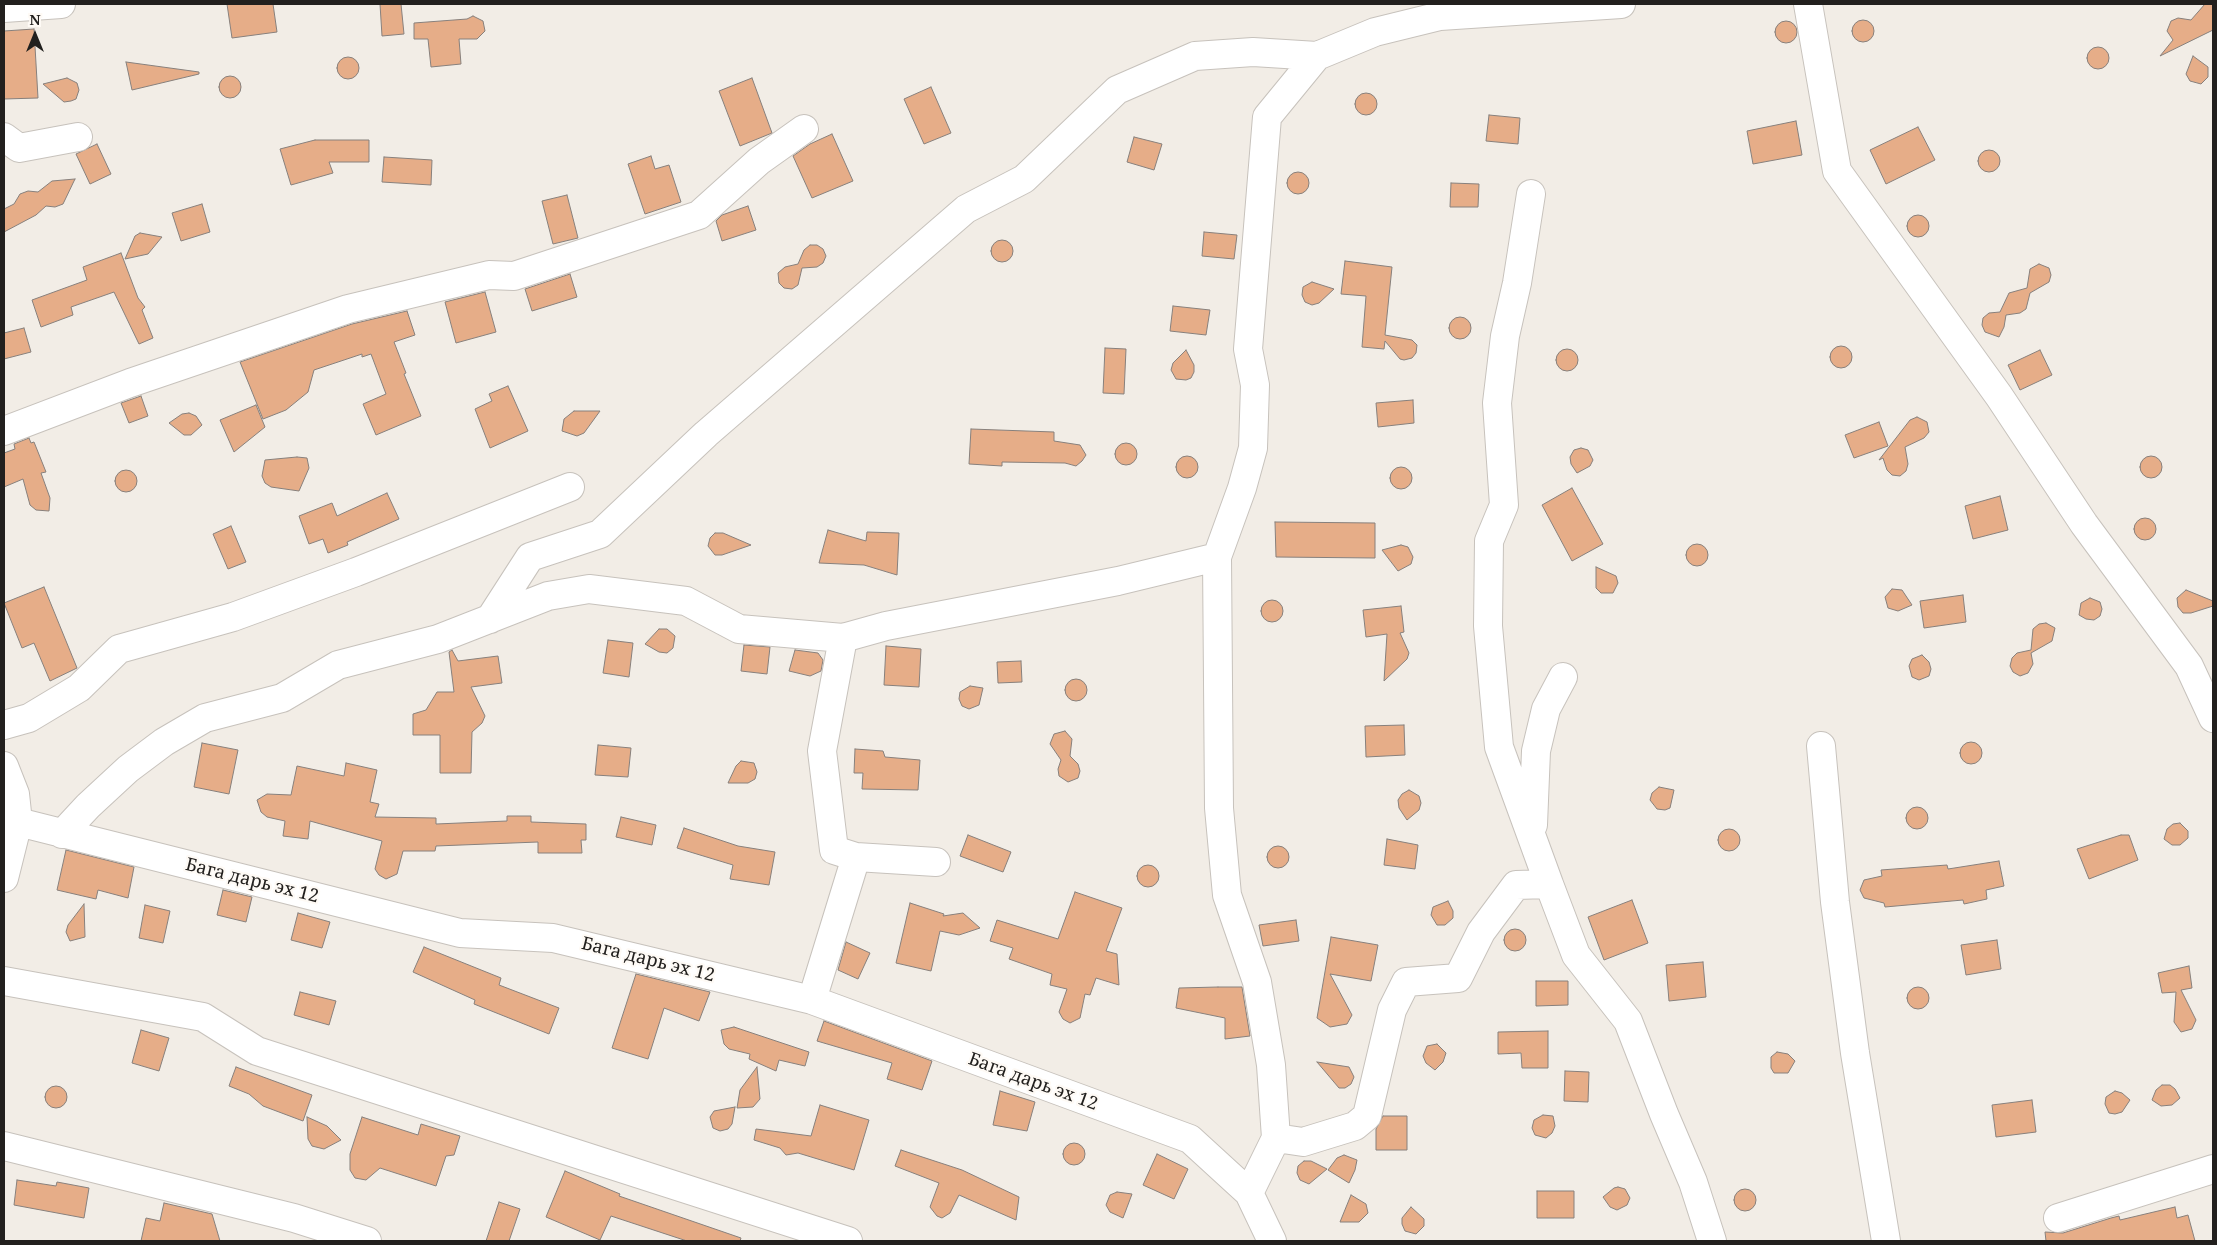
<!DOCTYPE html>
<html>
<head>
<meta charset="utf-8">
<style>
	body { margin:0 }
	#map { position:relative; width:2217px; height:1245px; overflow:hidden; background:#f2ede6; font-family:"Noto Serif",serif }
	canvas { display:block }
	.frame { position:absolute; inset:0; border:5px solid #22201e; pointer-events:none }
	.north { position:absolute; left:10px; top:10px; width:50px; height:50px; -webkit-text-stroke:4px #fefaf5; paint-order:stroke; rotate:0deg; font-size:14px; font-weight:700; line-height:20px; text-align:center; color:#22201e }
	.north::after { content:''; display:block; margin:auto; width:18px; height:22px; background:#22201e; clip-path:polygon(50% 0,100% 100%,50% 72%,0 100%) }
</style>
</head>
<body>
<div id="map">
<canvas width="2217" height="1245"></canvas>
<div class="frame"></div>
<div class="north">N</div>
</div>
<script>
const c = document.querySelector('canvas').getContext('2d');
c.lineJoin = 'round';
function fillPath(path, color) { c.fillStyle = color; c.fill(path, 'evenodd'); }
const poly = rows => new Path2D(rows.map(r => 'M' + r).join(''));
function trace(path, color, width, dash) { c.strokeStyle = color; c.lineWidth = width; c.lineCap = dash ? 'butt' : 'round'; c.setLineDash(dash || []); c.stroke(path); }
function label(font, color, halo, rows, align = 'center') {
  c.font = font + ' "Noto Serif",serif'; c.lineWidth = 4.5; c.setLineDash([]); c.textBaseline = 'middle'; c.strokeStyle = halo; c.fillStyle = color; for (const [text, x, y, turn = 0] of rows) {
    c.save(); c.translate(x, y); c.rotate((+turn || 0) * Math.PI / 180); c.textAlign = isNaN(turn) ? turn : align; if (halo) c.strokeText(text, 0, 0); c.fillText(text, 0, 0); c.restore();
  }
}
const building = poly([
	[227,4,273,4,277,32,232,38,227,4],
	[380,4,401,4,404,34,382,36,380,4],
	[2205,4,2213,4,2213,30,2160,56,2173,40,2167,31,2171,21,2178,18,2191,20,2205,4],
	[473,16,483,21,485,31,477,39,459,39,461,64,431,67,428,39,414,39,414,23,467,19,473,16],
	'1852 31a11 11 0 1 1 22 0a11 11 0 1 1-22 0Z',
	'1775 32a11 11 0 1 1 22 0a11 11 0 1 1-22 0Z',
	[34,29,38,98,4,99,4,31,34,29],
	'2087 58a11 11 0 1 1 22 0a11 11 0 1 1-22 0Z',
	[2193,56,2208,67,2208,77,2201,84,2190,81,2186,74,2193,56],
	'337 68a11 11 0 1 1 22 0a11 11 0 1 1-22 0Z',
	[126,62,199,72,199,74,132,90,126,62],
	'219 87a11 11 0 1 1 22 0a11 11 0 1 1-22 0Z',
	[67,78,77,83,79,90,76,99,71,101,64,102,43,84,67,78],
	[752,78,772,133,740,146,719,91,752,78],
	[931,87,951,133,924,144,904,99,931,87],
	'1355 104a11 11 0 1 1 22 0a11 11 0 1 1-22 0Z',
	[1489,115,1520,118,1518,144,1486,141,1489,115],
	[1796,121,1802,155,1753,164,1747,131,1796,121],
	[1918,127,1935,160,1886,184,1870,150,1918,127],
	[832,134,853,181,812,198,793,156,810,144,832,134],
	[1134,137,1162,144,1154,170,1127,162,1134,137],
	[315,140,369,140,369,162,329,162,333,173,291,185,280,149,315,140],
	[97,144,111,174,90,184,76,154,97,144],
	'1978 161a11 11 0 1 1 22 0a11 11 0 1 1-22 0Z',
	[651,156,655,169,669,165,681,202,645,214,628,164,651,156],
	[384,157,432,160,431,185,382,182,384,157],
	'1287 183a11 11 0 1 1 22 0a11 11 0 1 1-22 0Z',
	[75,179,63,204,55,207,46,206,36,215,4,232,4,209,14,204,20,194,28,191,38,192,52,181,75,179],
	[1451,183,1479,184,1478,207,1450,207,1451,183],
	[567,195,578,238,553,244,542,201,567,195],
	[202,204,210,232,181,241,172,213,202,204],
	[748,206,756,230,722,241,716,221,722,215,748,206],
	'1907 226a11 11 0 1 1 22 0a11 11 0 1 1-22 0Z',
	[1204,232,1237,235,1234,259,1202,256,1204,232],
	[140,233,162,237,148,254,125,259,135,236,140,233],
	'991 251a11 11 0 1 1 22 0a11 11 0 1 1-22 0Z',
	[810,245,817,245,823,249,826,256,823,263,817,267,802,268,798,285,792,289,784,288,779,283,778,273,785,267,798,264,804,250,810,245],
	[121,253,138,298,145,307,142,310,153,338,139,344,114,292,71,307,73,315,41,327,32,300,87,280,83,267,121,253],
	[1345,261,1392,267,1385,335,1412,340,1417,345,1416,353,1412,358,1404,360,1400,359,1385,341,1384,349,1362,347,1366,296,1341,294,1345,261],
	[2039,264,2049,268,2051,275,2049,282,2030,293,2026,309,2020,313,2006,315,2004,327,1999,337,1985,332,1982,325,1983,318,1989,313,2000,312,2009,293,2027,288,2030,269,2039,264],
	[570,274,577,297,532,311,525,289,570,274],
	[1312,282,1334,289,1319,303,1312,305,1305,302,1302,295,1303,287,1312,282],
	[485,292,496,332,456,343,445,302,485,292],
	[1173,306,1210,310,1206,335,1170,331,1173,306],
	[407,311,415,335,394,342,406,373,404,374,421,416,376,435,363,404,386,394,371,354,362,357,362,354,314,370,308,392,286,410,263,419,240,362,352,324,407,311],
	'1449 328a11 11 0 1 1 22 0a11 11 0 1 1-22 0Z',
	[24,328,31,352,4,359,4,333,24,328],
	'1830 357a11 11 0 1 1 22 0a11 11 0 1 1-22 0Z',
	[1105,348,1126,349,1124,394,1103,393,1105,348],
	'1556 360a11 11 0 1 1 22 0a11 11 0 1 1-22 0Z',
	[1186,350,1194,365,1194,372,1191,378,1186,380,1176,379,1171,370,1173,363,1186,350],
	[2040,350,2052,375,2020,390,2008,365,2040,350],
	[508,386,528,431,490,448,475,409,492,401,489,394,508,386],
	[141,396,148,416,129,423,121,403,141,396],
	[1413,400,1414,423,1378,427,1376,403,1413,400],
	[256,405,265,427,234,452,220,420,256,405],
	[574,411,600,411,584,433,577,436,562,431,564,419,574,411],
	[189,413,196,416,202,425,191,435,184,435,169,423,182,414,189,413],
	[1917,417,1927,422,1929,432,1924,438,1905,447,1908,464,1906,471,1900,476,1892,475,1887,470,1883,458,1879,460,1910,420,1917,417],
	[1879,422,1888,446,1854,458,1845,435,1879,422],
	[971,429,1054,432,1054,441,1080,445,1086,455,1082,461,1076,466,1065,463,1002,462,1002,466,969,464,971,429],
	[29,438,31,443,34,442,46,472,41,473,50,498,49,511,36,510,30,505,23,479,4,487,4,453,15,449,14,444,29,438],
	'1115 454a11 11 0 1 1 22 0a11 11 0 1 1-22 0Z',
	[1581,448,1588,450,1593,460,1590,466,1577,473,1571,464,1570,457,1574,450,1581,448],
	'1176 467a11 11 0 1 1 22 0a11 11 0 1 1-22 0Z',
	'2140 467a11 11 0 1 1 22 0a11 11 0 1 1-22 0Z',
	[297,457,307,458,309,468,299,491,271,487,265,483,262,476,265,460,297,457],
	'1390 478a11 11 0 1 1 22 0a11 11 0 1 1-22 0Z',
	'115 481a11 11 0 1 1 22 0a11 11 0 1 1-22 0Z',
	[1572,488,1603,544,1572,561,1542,505,1572,488],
	[387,493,399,519,347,542,348,545,328,553,323,539,309,544,299,516,332,503,337,516,387,493],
	[2000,496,2008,530,1973,539,1965,506,2000,496],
	'2134 529a11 11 0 1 1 22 0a11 11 0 1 1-22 0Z',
	[1275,522,1375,523,1375,558,1276,557,1275,522],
	[231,526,246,562,228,569,213,534,231,526],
	[828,530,866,541,867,532,899,533,897,575,864,565,819,563,828,530],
	[715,533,723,533,751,545,722,555,715,555,708,546,710,538,715,533],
	'1686 555a11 11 0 1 1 22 0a11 11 0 1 1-22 0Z',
	[1401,545,1408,547,1413,557,1411,564,1398,571,1382,550,1401,545],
	[1596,567,1616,576,1618,583,1613,593,1601,593,1596,588,1596,567],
	[44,587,77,668,50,681,34,643,22,648,4,603,44,587],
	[1892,589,1902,590,1912,605,1898,611,1888,608,1885,597,1892,589],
	[2186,590,2213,601,2213,606,2191,613,2183,613,2178,607,2177,598,2186,590],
	[1963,595,1966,622,1924,628,1920,601,1963,595],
	[2090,598,2100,602,2102,609,2100,616,2094,620,2086,619,2079,615,2081,603,2090,598],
	'1261 611a11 11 0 1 1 22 0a11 11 0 1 1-22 0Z',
	[1401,606,1404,632,1400,633,1409,653,1407,659,1384,681,1387,634,1366,637,1363,610,1401,606],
	[2046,623,2055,628,2052,641,2031,653,2033,664,2028,673,2020,676,2013,672,2010,666,2012,658,2017,653,2031,650,2033,629,2039,624,2046,623],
	[659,629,667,629,675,636,673,648,667,653,659,652,645,644,659,629],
	[608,640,633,643,629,677,603,673,608,640],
	[744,645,770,647,767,674,741,671,744,645],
	[886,646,921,649,919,687,884,685,886,646],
	[452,650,458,661,498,656,502,683,471,687,485,716,482,723,472,732,471,773,440,773,440,735,413,735,413,714,426,710,437,692,454,692,449,652,452,650],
	[795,650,818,653,823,660,821,671,810,676,789,671,795,650],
	[1922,655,1929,662,1931,669,1929,676,1919,680,1912,677,1909,666,1912,659,1922,655],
	[1021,661,1022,682,998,683,997,662,1021,661],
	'1065 690a11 11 0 1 1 22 0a11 11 0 1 1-22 0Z',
	[970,686,983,688,979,705,969,709,962,706,959,699,960,692,970,686],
	[1404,725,1405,755,1366,757,1365,726,1404,725],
	[1065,731,1072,739,1070,756,1078,764,1080,771,1078,778,1068,782,1059,776,1058,769,1061,760,1050,744,1054,734,1065,731],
	'1960 753a11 11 0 1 1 22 0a11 11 0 1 1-22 0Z',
	[202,743,238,750,229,794,194,787,202,743],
	[598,745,631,748,628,777,595,775,598,745],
	[855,749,883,751,885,757,920,760,918,790,862,789,863,773,854,773,855,749],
	[741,761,754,763,757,772,755,779,748,783,728,783,736,766,741,761],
	[346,763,377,770,370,802,379,804,375,817,436,818,436,824,507,821,507,816,531,816,531,822,586,824,586,840,581,840,582,853,538,853,538,842,436,846,435,851,403,851,397,874,386,879,379,875,375,869,382,841,310,821,308,839,283,836,285,821,267,817,261,812,257,800,267,794,291,795,297,766,344,776,346,763],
	[1659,787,1674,790,1670,808,1665,810,1657,809,1650,800,1652,793,1659,787],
	[1409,790,1419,796,1421,803,1419,810,1407,820,1399,808,1398,800,1402,794,1409,790],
	'1906 818a11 11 0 1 1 22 0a11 11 0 1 1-22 0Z',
	[621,817,656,825,652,845,616,837,621,817],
	[2180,823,2188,831,2188,838,2180,845,2172,845,2164,839,2167,829,2173,824,2180,823],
	[684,828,738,846,775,852,769,885,730,879,733,865,677,848,684,828],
	'1718 840a11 11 0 1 1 22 0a11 11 0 1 1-22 0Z',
	[968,835,1011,852,1003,872,960,856,968,835],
	[2121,835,2129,835,2138,860,2089,879,2077,849,2121,835],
	[1387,839,1418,845,1415,869,1384,865,1387,839],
	'1267 857a11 11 0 1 1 22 0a11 11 0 1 1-22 0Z',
	[66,850,134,867,128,898,98,890,96,899,57,890,66,850],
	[1999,861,2004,886,1986,890,1987,899,1964,904,1963,900,1885,907,1884,903,1864,898,1860,890,1864,880,1882,876,1881,870,1947,865,1948,869,1999,861],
	'1137 876a11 11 0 1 1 22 0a11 11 0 1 1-22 0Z',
	[223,890,252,897,246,922,217,915,223,890],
	[1075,892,1122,908,1106,951,1117,954,1119,985,1096,978,1090,995,1085,994,1080,1018,1070,1023,1063,1019,1059,1012,1067,989,1050,985,1052,974,1009,959,1013,948,990,941,997,920,1058,939,1075,892],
	[1632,900,1648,943,1604,960,1588,917,1632,900],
	[1448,901,1453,911,1453,918,1445,925,1437,925,1431,915,1433,907,1448,901],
	[910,903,944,914,943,916,963,913,980,928,959,935,940,931,931,971,896,963,910,903],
	[84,904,85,937,70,941,66,932,68,925,84,904],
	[145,905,170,911,163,943,139,938,145,905],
	[298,913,330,922,322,948,291,940,298,913],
	[1296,920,1299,941,1263,946,1259,925,1296,920],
	'1504 940a11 11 0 1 1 22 0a11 11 0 1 1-22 0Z',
	[1331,937,1378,945,1371,981,1330,974,1352,1015,1347,1024,1330,1027,1317,1018,1331,937],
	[1997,940,2001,969,1966,975,1961,945,1997,940],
	[846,942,870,953,858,979,838,970,846,942],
	[424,947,501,978,499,985,559,1008,549,1034,474,1004,475,1000,413,972,424,947],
	[1703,962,1706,997,1669,1001,1666,965,1703,962],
	[2189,966,2192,988,2181,990,2196,1020,2192,1029,2181,1032,2174,1022,2176,992,2162,993,2158,973,2189,966],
	[636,974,710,992,699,1021,664,1008,648,1059,612,1048,636,974],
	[1536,981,1568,981,1568,1005,1536,1006,1536,981],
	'1907 998a11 11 0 1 1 22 0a11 11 0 1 1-22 0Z',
	[1218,987,1242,987,1250,1036,1225,1039,1225,1018,1176,1008,1179,988,1218,987],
	[300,992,336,1001,329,1025,294,1015,300,992],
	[824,1021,932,1061,922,1090,887,1079,892,1063,817,1041,824,1021],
	[734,1027,809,1052,805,1066,779,1060,776,1071,749,1059,750,1054,729,1049,724,1044,721,1030,734,1027],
	[141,1030,169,1038,159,1071,132,1063,141,1030],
	[1548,1031,1548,1068,1522,1068,1521,1053,1498,1054,1498,1032,1548,1031],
	[1437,1044,1446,1053,1443,1062,1435,1070,1426,1063,1423,1056,1427,1046,1437,1044],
	[1777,1052,1788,1054,1795,1061,1788,1073,1774,1073,1771,1068,1771,1057,1777,1052],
	[1317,1062,1349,1067,1354,1077,1351,1084,1345,1088,1339,1088,1317,1062],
	[236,1067,312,1095,303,1121,263,1106,249,1094,229,1086,236,1067],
	[757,1067,760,1099,753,1107,737,1108,740,1090,757,1067],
	[1565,1071,1589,1072,1588,1102,1564,1101,1565,1071],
	[2162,1085,2170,1085,2175,1089,2180,1098,2172,1105,2161,1106,2152,1100,2156,1090,2162,1085],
	'45 1097a11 11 0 1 1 22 0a11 11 0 1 1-22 0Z',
	[1000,1091,1035,1102,1027,1131,993,1125,1000,1091],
	[2115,1091,2122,1093,2130,1100,2122,1112,2115,1114,2109,1113,2105,1104,2106,1097,2115,1091],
	[2032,1100,2036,1132,1996,1137,1992,1105,2032,1100],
	[820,1105,869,1120,854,1170,798,1153,786,1155,780,1148,754,1140,756,1129,811,1136,820,1105],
	[735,1107,732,1124,728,1129,720,1131,713,1128,710,1117,714,1111,735,1107],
	[1543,1115,1553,1116,1555,1126,1552,1133,1546,1138,1535,1135,1532,1128,1534,1120,1543,1115],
	[1383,1116,1407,1116,1407,1150,1376,1150,1376,1129,1383,1116],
	[307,1117,327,1126,341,1140,324,1149,312,1146,308,1139,307,1117],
	[362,1117,418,1135,421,1124,460,1136,454,1155,446,1156,436,1186,380,1168,366,1180,355,1178,350,1170,350,1154,362,1117],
	'1063 1154a11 11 0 1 1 22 0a11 11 0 1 1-22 0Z',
	[901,1150,962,1170,1019,1197,1016,1220,959,1195,950,1213,942,1218,937,1216,930,1207,939,1183,895,1166,901,1150],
	[1157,1154,1188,1169,1174,1199,1143,1185,1157,1154],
	[1344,1155,1357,1160,1355,1170,1349,1183,1328,1170,1337,1158,1344,1155],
	[1304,1161,1311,1161,1327,1169,1309,1184,1300,1180,1297,1173,1298,1166,1304,1161],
	[565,1171,620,1194,619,1196,741,1238,740,1241,687,1241,611,1216,600,1240,546,1217,565,1171],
	[17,1180,56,1186,57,1182,89,1188,84,1218,14,1205,17,1180],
	[1618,1187,1625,1189,1630,1198,1627,1205,1617,1210,1610,1207,1603,1197,1614,1188,1618,1187],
	'1734 1200a11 11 0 1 1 22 0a11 11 0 1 1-22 0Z',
	[1537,1191,1574,1191,1574,1218,1537,1218,1537,1191],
	[1117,1192,1132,1194,1123,1218,1110,1212,1106,1205,1110,1195,1117,1192],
	[1351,1195,1366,1204,1368,1213,1359,1222,1340,1222,1351,1195],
	[499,1202,520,1209,509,1241,486,1241,499,1202],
	[164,1203,212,1214,220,1241,141,1241,146,1218,160,1221,164,1203],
	[1411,1207,1424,1219,1424,1226,1416,1234,1405,1231,1402,1224,1402,1218,1411,1207],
	[2175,1207,2177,1218,2188,1215,2195,1241,2046,1241,2045,1232,2063,1233,2111,1218,2119,1216,2120,1220,2175,1207]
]);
fillPath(building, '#e6ad88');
trace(building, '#87807c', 1);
const street = poly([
	[1808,4,1837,171,1999,396,2084,524,2189,666,2213,718],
	[4,8,61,4],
	[4,137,19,148,78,137],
	[1531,194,1517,283,1505,336,1497,403,1504,505,1489,541,1488,626,1499,747,1549,884],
	[4,431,130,383,348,309,489,275,514,276,699,215,759,161,804,129],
	[490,619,530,557,600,534,706,434,966,209,1024,179,1117,90,1195,56,1253,52,1317,56,1375,32,1440,16,1621,4],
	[4,725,29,718,79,688,119,649,233,617,356,572,570,487],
	[1821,746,1835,902,1855,1053,1886,1241],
	[4,766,15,794,18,822],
	[1533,825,1536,751,1546,709,1563,677],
	[62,834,88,806,128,769,164,742,205,718,282,698,338,665,438,639,548,596,589,589,686,601,739,629,843,638,886,626,1118,581,1217,557],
	[856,857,936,862],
	[4,878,18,822,460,933,553,938,812,1000,1190,1139,1249,1193,1272,1241],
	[4,981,203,1017,257,1051,848,1241],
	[812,1000,856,857,834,850,822,751,843,638],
	[1276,1138,1303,1142,1355,1126,1367,1116,1392,1010,1406,982,1458,978,1481,932,1516,885,1549,884,1576,955,1628,1021,1664,1114,1693,1182,1712,1241],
	[4,1146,294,1218,367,1241],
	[1249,1193,1276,1138,1271,1065,1257,982,1227,895,1219,808,1217,557,1242,488,1253,448,1255,385,1248,349,1267,117,1317,56],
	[2058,1218,2213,1169]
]);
trace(street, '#c7c2bc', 30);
trace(street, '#fff', 28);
label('18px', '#22201e', '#fefaf5', [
	["Бага дарь эх 12",252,881,14],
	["Бага дарь эх 12",648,960,14],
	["Бага дарь эх 12",1033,1082,20]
]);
</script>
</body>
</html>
